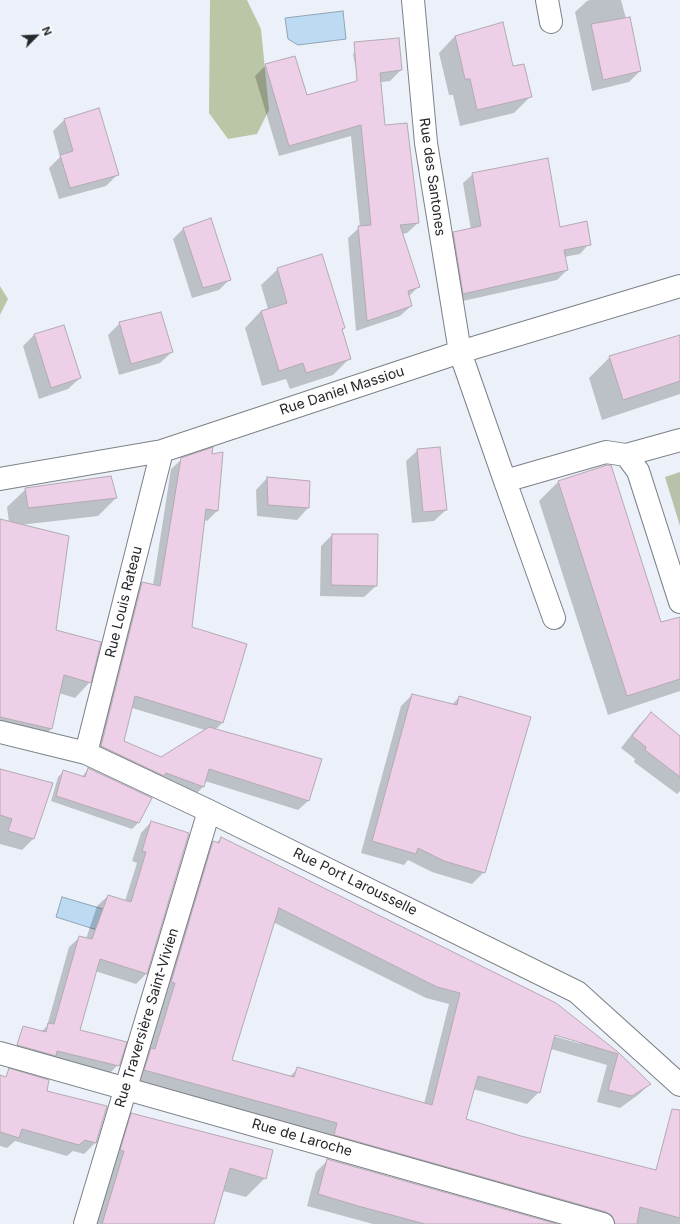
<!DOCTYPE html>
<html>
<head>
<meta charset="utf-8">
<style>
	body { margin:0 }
	#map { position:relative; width:680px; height:1224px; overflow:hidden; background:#ecf1f9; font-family:Inter,sans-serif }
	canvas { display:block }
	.north { position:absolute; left:16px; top:16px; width:40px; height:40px; -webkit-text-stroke:3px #fefefe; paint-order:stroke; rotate:66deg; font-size:11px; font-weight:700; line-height:16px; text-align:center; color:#25272a }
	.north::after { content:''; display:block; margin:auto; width:14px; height:18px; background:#25272a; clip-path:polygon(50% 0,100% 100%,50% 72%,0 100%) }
</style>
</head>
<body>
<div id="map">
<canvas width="680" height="1224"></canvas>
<div class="north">N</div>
</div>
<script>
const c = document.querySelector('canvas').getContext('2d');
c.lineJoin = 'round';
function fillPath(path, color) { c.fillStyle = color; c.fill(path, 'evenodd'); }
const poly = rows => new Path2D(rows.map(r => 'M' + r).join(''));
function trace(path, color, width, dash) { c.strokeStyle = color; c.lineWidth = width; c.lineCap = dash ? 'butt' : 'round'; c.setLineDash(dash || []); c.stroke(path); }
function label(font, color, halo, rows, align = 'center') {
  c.font = font + ' Inter,sans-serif'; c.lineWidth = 4; c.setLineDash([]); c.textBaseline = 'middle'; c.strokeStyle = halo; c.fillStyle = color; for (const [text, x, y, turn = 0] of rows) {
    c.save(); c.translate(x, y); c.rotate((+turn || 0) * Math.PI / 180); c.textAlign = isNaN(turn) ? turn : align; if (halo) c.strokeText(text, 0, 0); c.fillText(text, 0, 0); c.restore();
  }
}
fillPath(poly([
	[680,472,680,526,665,477]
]), '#b8c1a9');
fillPath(poly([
	[210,0,247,0,261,29,269,110,257,134,228,139,209,113],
	[0,286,8,299,0,315]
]), '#bbc6a6');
const water = poly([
	[343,11,346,39,298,45,288,39,285,18,343,11],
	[62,897,103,909,97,930,56,917,62,897]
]);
fillPath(water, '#bcdaf2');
trace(water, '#8fa4b6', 1);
fillPath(poly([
	[590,0,621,0,640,71,629,82,592,91,575,12,587,1],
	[455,36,512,67,531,96,514,113,460,126,453,95,449,95,439,53],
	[364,42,401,70,390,81,359,85,353,54],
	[266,65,306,97,384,126,418,223,407,233,402,234,418,287,408,297,411,306,400,316,356,331,348,238,360,227,351,136,279,156,255,76],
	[99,110,118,174,106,186,59,199,49,168,60,157,53,131,64,120],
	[473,174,560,228,589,244,580,254,564,257,567,270,557,280,454,303,444,243,454,233,471,230,463,183],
	[210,220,230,279,219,290,192,298,173,239,183,229],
	[278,269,343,328,341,330,350,358,333,375,290,389,286,379,262,386,245,328,261,311,268,309,261,285],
	[120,323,172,352,160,363,119,375,108,335],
	[64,327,80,378,68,389,39,399,23,346,34,335],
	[680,336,680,394,602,420,589,378,610,357],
	[418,450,446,510,434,521,412,523,406,461],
	[222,453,217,511,207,521,204,520,191,628,222,723,215,730,308,801,298,810,205,781,203,787,193,797,91,756,132,593,142,583,153,585,171,469,182,459],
	[132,708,205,730,161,758,123,741],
	[267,478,309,482,308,508,297,520,257,516,256,490],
	[558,482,661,624,680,618,680,691,608,715,539,501],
	[26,489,116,498,98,516,20,525,55,631,90,682,75,698,59,693,51,729,36,744,0,736,0,520,9,522,7,507],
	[332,535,376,586,364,597,320,596,321,546],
	[412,695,452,705,459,697,484,872,472,884,432,872,408,860,404,865,361,853,401,706],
	[651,713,680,737,680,791,677,794,634,762,635,759,621,748,639,725],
	[88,769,151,799,138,823,132,829,51,801,58,777,64,771,82,777],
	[51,784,33,839,22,850,0,844,0,795],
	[151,822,146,974,136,984,95,971,79,1030,118,1065,107,1076,32,1058,38,1035,47,1026,69,947,80,937,86,939,97,906,108,896,125,901,137,863,132,861,141,833],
	[221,838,617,1053,650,1084,638,1095,620,1108,597,1102,607,1065,551,1049,539,1092,527,1104,473,1089,465,1120,591,1156,680,1178,680,1224,596,1224,133,1082,202,854,213,842,216,843],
	[273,922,426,998,449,1004,424,1104,298,1069,289,1077,231,1061],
	[551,1033,578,1041,581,1044,550,1035],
	[0,1076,45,1091,106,1107,95,1143,84,1154,73,1151,67,1156,15,1141,7,1148,0,1146],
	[132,1114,265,1178,246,1197,223,1191,213,1224,90,1224,113,1133],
	[328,1160,554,1224,373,1224,307,1206,316,1172]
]), '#0003');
const building = poly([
	[630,17,641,71,603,80,591,24,630,17],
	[503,22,513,66,524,64,532,97,477,110,470,79,465,79,455,36,503,22],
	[399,38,402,70,380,73,385,125,407,123,419,223,400,225,420,287,408,291,412,306,367,321,358,226,371,225,361,125,289,146,265,64,295,56,307,95,357,81,354,42,399,38],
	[99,108,119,175,70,188,60,155,73,151,64,119,99,108],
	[548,158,560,227,587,221,591,245,564,250,568,270,463,294,453,232,481,226,472,173,548,158],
	[211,218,231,280,203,288,183,228,211,218],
	[322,254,345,328,342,329,351,359,306,373,303,363,279,371,261,311,287,303,277,268,322,254],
	[161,312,173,352,131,364,119,322,161,312],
	[64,325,81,378,51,388,34,334,64,325],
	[680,335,680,381,623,400,609,356,680,335],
	[213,447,212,454,223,452,218,511,206,509,192,627,247,644,236,681,223,723,135,696,124,741,161,757,209,727,322,759,309,801,209,769,204,787,166,773,164,776,101,746,142,582,160,586,181,458,213,447],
	[440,447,447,510,423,512,417,449,440,447],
	[607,465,611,465,661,622,680,617,680,679,627,696,558,481,607,465],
	[111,476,117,498,28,508,25,488,111,476],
	[267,477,310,481,309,508,268,505,267,477],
	[0,519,69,536,56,630,101,642,91,683,64,675,52,729,0,717,0,519],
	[332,534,378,534,377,586,331,585,332,534],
	[412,694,457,705,459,696,531,717,485,873,444,861,418,848,416,854,372,841,412,694],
	[651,712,680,736,680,777,645,750,646,747,632,736,651,712],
	[88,768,152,798,139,823,56,796,63,770,85,777,88,768],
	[0,769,53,783,34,839,8,831,12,819,0,815,0,769],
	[151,821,189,833,147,974,100,959,80,1030,127,1042,120,1064,119,1066,57,1051,56,1056,17,1045,23,1026,46,1032,48,1023,54,1024,79,936,92,939,108,895,131,902,146,852,142,851,151,821],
	[221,837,556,1003,618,1052,651,1084,632,1096,608,1090,618,1054,555,1035,540,1093,478,1076,466,1119,521,1136,656,1170,672,1109,680,1110,680,1218,640,1207,637,1224,615,1224,612,1216,606,1212,334,1135,337,1123,144,1070,151,1048,155,1049,175,983,171,982,213,841,219,843,221,837],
	[279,908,437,987,460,993,432,1105,297,1067,294,1077,232,1060,279,908],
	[9,1068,49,1080,47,1091,107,1106,96,1143,85,1140,79,1145,22,1129,19,1138,0,1132,0,1075,6,1077,9,1068],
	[131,1113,273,1150,266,1179,230,1168,214,1224,102,1224,124,1151,120,1150,131,1113],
	[327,1159,557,1224,425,1224,358,1206,318,1194,327,1159]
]);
fillPath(building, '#edcfe7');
trace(building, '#b3aab1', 1);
const street = poly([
	[413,0,426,143,460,352,505,481,606,452,626,455,680,440],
	[547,0,551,22],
	[626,455,638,471,680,602],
	[0,479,162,451,460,352,680,286],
	[505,481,554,618],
	[0,732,86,753,209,811,577,992,680,1085],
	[86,753,162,451],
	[0,1053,603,1224],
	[85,1224,209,811]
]);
trace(street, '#7c8088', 24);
trace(street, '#fff', 22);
label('14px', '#25272a', '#fefefe', [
	["Rue des Santones",432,177,82],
	["Rue Daniel Massiou",342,391,-18],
	["Rue Louis Rateau",124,602,-76],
	["Rue Port Larousselle",355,882,26],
	["Rue Traversière Saint-Vivien",147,1018,-73],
	["Rue de Laroche",302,1138,16]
]);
</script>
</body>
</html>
